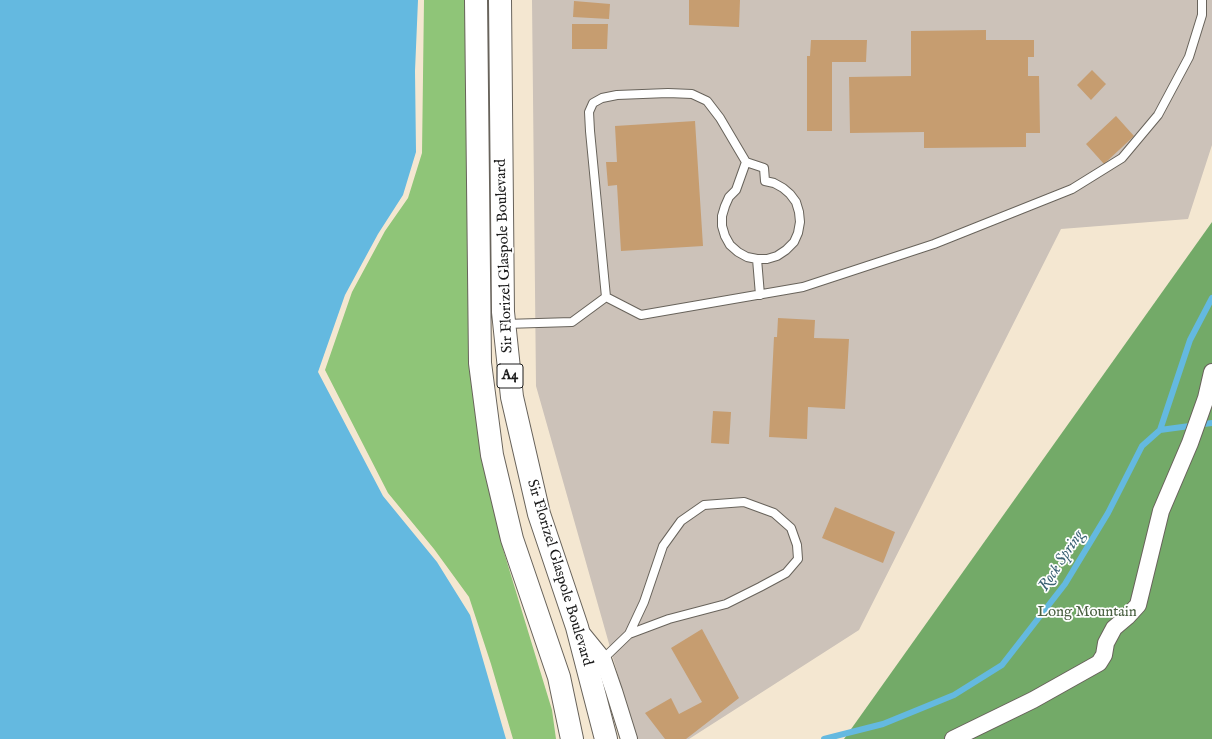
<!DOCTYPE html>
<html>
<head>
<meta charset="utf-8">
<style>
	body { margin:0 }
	canvas { display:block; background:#f4e7d1 }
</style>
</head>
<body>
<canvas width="1212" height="739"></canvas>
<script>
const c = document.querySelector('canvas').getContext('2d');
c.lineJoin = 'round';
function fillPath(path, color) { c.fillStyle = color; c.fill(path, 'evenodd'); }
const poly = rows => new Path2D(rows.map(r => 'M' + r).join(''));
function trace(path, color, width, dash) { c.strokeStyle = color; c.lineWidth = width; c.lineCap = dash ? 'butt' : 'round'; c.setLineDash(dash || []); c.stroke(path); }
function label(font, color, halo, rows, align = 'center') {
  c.font = font + ' "IM FELL English",serif'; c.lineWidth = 3.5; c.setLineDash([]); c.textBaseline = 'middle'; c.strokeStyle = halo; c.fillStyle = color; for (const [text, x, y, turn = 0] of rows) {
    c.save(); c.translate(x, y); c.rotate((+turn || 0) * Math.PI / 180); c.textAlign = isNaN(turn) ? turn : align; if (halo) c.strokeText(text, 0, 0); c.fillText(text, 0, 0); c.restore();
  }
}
fillPath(poly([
	[532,0,1212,0,1212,145,1188,219,1061,229,859,630,689,739,636,739,536,386]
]), '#ccc2b9');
fillPath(poly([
	[424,0,466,0,469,320,478,434,503,549,552,710,556,739,513,739,491,664,469,597,434,549,388,493,325,370,352,292,385,231,408,198,422,153]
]), '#8fc578');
fillPath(poly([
	[1212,222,1212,739,844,739]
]), '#73aa68');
fillPath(poly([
	[0,0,418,0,415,71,416,152,403,195,378,234,345,295,318,372,383,496,437,562,470,615,506,739,0,739]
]), '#64b9e0');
trace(poly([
	[1160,430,1190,340,1212,298],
	[824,739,883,724,954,695,1002,665,1065,584,1108,513,1142,446,1160,430,1212,423]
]), '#64b9e0', 6);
fillPath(poly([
	[689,0,740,0,739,27,689,25],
	[574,1,610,4,609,19,573,17],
	[572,24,608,24,607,49,572,49],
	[986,30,986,40,1034,40,1034,57,1028,57,1028,76,1039,76,1040,133,1026,133,1026,147,924,148,924,132,850,133,849,77,911,76,911,31],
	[811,40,867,40,866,62,832,62,832,131,807,131,807,56,810,56],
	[1092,70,1106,84,1091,100,1077,85],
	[1116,116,1134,136,1104,164,1086,144],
	[695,121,703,246,621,251,617,185,608,186,606,162,617,162,615,126],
	[778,318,815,320,814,338,849,339,845,409,808,407,807,439,769,437,774,337,777,337],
	[713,411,731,412,729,444,711,443],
	[835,507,895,532,883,563,822,538],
	[702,629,739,698,686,739,665,739,645,713,671,698,679,714,702,702,671,648]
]), '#c69d70');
const service = poly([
	[757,259,760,295],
	[606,297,590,131,589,112,593,103,602,98,617,95,668,93,692,94,707,101,720,118,746,162,764,168,765,181,774,183,783,188,790,194,796,202,799,212,800,222,798,233,794,242,786,250,777,256,767,259,757,259,747,257,738,252,730,245,725,236,722,226,722,216,725,206,729,197,736,190,746,162],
	[505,324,572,322,606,297,641,315,803,287,934,244,1072,189,1122,158,1158,115,1189,57,1202,15,1202,0],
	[603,659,629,634,644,602,663,546,681,521,704,505,744,502,774,513,791,528,797,545,798,559,786,573,760,587,726,604,669,619,629,634]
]);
const minor = poly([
	[581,632,603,659,614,691,629,739],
	[953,739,1033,700,1099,663,1104,655,1106,643,1114,628,1127,617,1138,605,1161,511,1190,443,1206,398,1212,372]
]);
const trunk = poly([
	[476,0,480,363,492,455,512,539,559,677,572,739],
	[500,0,503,312,512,397,539,514,577,627,606,739]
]);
trace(service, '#68635b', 10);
trace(minor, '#68635b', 18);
trace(trunk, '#68635b', 24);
trace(service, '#fff', 8);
trace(minor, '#fff', 16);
trace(trunk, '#fff', 22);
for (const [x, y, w] of [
	[510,376,26]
]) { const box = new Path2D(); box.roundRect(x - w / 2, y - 12, w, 24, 3); c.fillStyle = '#fff'; c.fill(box); trace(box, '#1c1c1c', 1); }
label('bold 14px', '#1c1c1c', null, [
	["A4",510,376]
]);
label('15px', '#1c1c1c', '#fff', [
	["Sir Florizel Glaspole Boulevard",505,256,-92],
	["Sir Florizel Glaspole Boulevard",559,573,73]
]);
label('15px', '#4a6041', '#fff', [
	["Long Mountain",1087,613]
]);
label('italic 16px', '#3c6374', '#fff', [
	["Rock Spring",1062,561,-57]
]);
</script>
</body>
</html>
